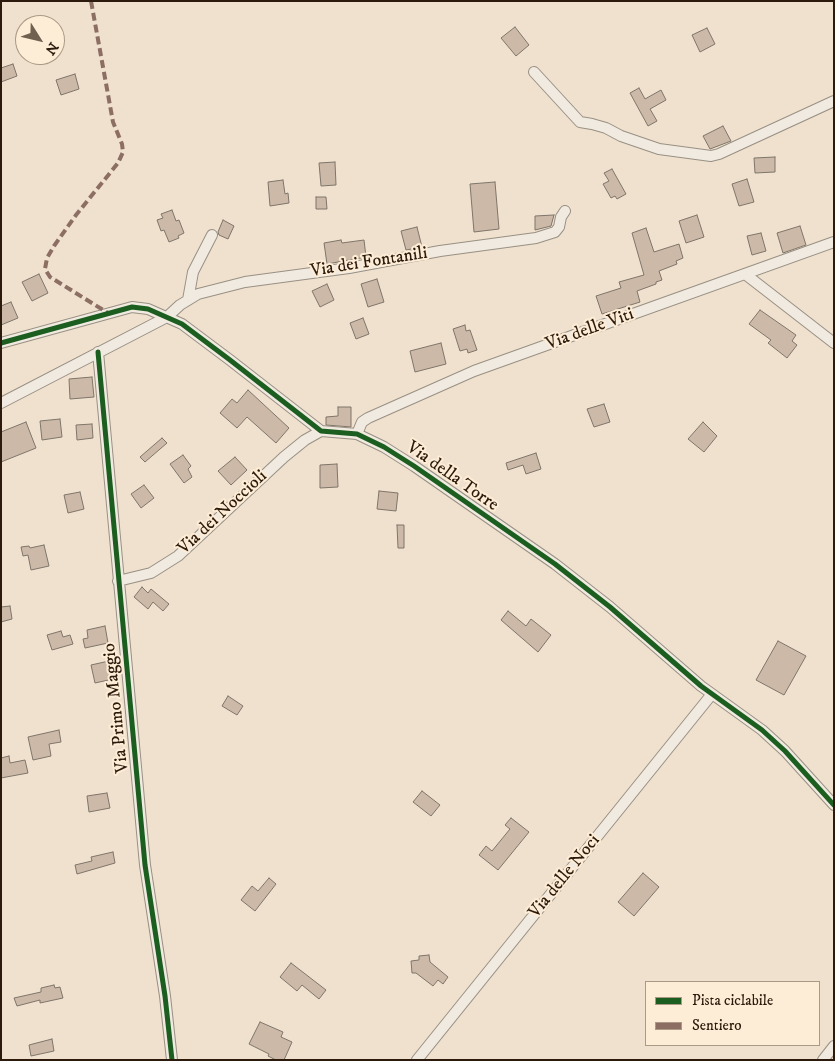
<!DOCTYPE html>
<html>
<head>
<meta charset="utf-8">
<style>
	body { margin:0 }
	#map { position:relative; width:835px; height:1061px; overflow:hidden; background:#efe1ce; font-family:"IM FELL DW Pica",serif }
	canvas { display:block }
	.frame { position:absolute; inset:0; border:2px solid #2c1b0c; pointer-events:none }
	.legend { position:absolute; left:645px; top:981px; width:175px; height:65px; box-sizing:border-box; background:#feedd6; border:1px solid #aa9985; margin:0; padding:6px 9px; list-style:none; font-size:15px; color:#2c1b0c }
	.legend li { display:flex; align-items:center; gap:10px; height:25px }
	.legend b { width:25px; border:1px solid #aa9985 }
	.north { position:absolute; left:15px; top:15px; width:50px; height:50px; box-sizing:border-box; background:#feedd6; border:1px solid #aa9985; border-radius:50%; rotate:126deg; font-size:14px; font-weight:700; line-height:20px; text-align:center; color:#2c1b0c }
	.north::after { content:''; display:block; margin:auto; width:18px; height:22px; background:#706050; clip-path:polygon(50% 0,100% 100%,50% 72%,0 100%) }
</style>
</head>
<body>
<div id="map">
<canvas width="835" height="1061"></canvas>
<div class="frame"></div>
<ul class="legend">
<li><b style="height:6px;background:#1b5e20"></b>Pista ciclabile</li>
<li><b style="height:6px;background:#8d6e63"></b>Sentiero</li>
</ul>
<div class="north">N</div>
</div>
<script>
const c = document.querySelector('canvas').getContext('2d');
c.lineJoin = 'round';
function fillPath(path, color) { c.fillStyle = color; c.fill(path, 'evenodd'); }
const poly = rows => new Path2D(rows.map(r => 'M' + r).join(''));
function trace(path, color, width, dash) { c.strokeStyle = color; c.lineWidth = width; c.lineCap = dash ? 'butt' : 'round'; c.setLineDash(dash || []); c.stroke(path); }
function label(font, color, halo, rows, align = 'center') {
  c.font = font + ' "IM FELL DW Pica",serif'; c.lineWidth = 4; c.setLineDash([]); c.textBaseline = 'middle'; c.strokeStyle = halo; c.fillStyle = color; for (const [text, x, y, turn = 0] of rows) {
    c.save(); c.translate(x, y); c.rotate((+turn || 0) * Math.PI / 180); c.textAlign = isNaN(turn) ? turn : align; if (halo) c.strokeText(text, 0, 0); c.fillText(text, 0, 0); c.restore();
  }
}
const building = poly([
	[515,27,529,45,516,56,501,38,515,27],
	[707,28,715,44,700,52,692,35,707,28],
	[13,64,17,76,1,82,1,68,13,64],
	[75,74,79,89,61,95,56,80,75,74],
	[639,88,645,99,661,90,666,100,650,109,657,121,648,126,630,93,639,88],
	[723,126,731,141,710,149,703,136,723,126],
	[775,157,775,172,755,173,754,158,775,157],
	[335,162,336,185,321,186,319,163,335,162],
	[612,169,626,194,617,199,615,196,611,198,603,184,609,181,604,173,612,169],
	[747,179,754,202,739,206,732,184,747,179],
	[283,180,285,194,288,193,289,203,270,206,268,182,283,180],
	[495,182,499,229,474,232,470,184,495,182],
	[316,197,326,197,327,209,316,209,316,197],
	[172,210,176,221,179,220,184,233,178,236,179,238,169,242,164,230,161,231,157,220,163,218,161,214,172,210],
	[554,215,551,226,535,230,535,216,554,215],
	[697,215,704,237,686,243,679,221,697,215],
	[223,220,234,226,228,239,219,235,218,232,223,220],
	[800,226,806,245,783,253,777,233,800,226],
	[417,227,422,247,406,250,401,231,417,227],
	[646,228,654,252,679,244,683,258,676,261,677,264,659,271,662,280,656,282,656,284,637,291,640,302,602,314,596,296,621,288,619,282,644,275,632,233,646,228],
	[761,233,766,251,752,255,747,236,761,233],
	[341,240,342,243,364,240,366,257,327,264,324,243,341,240],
	[39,274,48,293,32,301,22,282,39,274],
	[377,279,384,302,368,307,361,284,377,279],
	[327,284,334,300,320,307,312,291,327,284],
	[11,302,18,318,1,325,1,306,11,302],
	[760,310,796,335,792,341,797,345,787,358,768,343,771,340,749,324,760,310],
	[363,318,369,334,356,339,350,323,363,318],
	[465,325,466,331,470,330,477,350,468,353,467,349,460,351,453,329,465,325],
	[441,343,446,364,415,372,410,351,441,343],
	[92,377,94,397,70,399,69,379,92,377],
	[248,390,289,428,276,443,247,417,237,428,220,413,232,399,237,403,248,390],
	[604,404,610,422,594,427,587,409,604,404],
	[338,407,351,407,351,427,326,425,326,417,338,416,338,407],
	[60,419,62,437,42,440,40,421,60,419],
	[26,422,36,448,1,462,1,432,26,422],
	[703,422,717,436,704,452,688,439,703,422],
	[92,424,93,438,77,440,76,425,92,424],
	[162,438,167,443,145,462,140,457,162,438],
	[536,453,541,469,526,474,523,465,508,470,506,463,536,453],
	[183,455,191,466,188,469,192,477,184,483,170,464,183,455],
	[235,457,247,470,231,485,218,471,235,457],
	[337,464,338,487,320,488,320,465,337,464],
	[144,485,154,498,141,508,131,494,144,485],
	[379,491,398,493,396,511,377,509,379,491],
	[80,492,84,509,68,513,64,495,80,492],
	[397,525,404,525,404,548,398,548,397,525],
	[44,545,49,566,31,570,28,555,23,556,21,547,29,546,30,548,44,545],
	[142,587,148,593,151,589,169,604,163,611,153,602,148,609,134,597,142,587],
	[10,606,12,619,1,622,1,607,10,606],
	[508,611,526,626,531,619,551,635,538,652,501,620,508,611],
	[105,626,108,643,85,648,83,639,88,638,87,630,105,626],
	[61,631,63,637,70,635,73,644,52,650,47,635,61,631],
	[778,641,806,656,784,695,756,680,778,641],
	[109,661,113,679,95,683,91,665,109,661],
	[228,696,243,706,237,715,222,706,228,696],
	[59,730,61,742,49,744,51,756,33,760,28,737,59,730],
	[9,756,10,763,25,760,28,773,1,778,1,758,9,756],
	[422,791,440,805,431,816,413,802,422,791],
	[107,793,110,808,89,812,87,796,107,793],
	[511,818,529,832,498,870,479,855,486,846,492,851,510,829,505,825,511,818],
	[113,852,115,863,77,874,75,865,92,861,91,857,113,852],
	[643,873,659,887,634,916,618,902,643,873],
	[269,878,276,884,255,911,241,900,252,886,258,891,269,878],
	[429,955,430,962,448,977,443,984,438,980,433,986,416,973,412,973,411,961,419,960,419,956,429,955],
	[291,963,326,990,319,999,302,985,297,991,280,977,291,963],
	[54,985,55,988,60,987,63,998,40,1003,40,1000,17,1006,14,998,41,992,41,988,54,985],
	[260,1022,283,1032,281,1037,292,1042,284,1060,276,1060,268,1056,269,1054,249,1044,260,1022],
	[52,1039,54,1051,31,1056,29,1045,52,1039]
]);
fillPath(building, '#cdb9a8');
trace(building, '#7e7569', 1);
const street = poly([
	[534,72,580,122,592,124,606,128,621,136,659,149,711,156,719,154,834,101],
	[745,274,834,343],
	[188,300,193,272,212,235],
	[1,343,132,307,148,309,182,324,230,360,321,431,357,434,384,447,414,466,555,564,610,607,701,686,762,730,785,751,834,805],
	[98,352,145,865,165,996,172,1060],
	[1,403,167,317,180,305,198,294,245,282,349,268,440,251,536,238,555,232,559,227,561,217,565,211],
	[357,434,362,422,368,418,474,371,834,242],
	[118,581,151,573,178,556,284,457,305,440,321,431],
	[417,1060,712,694],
	[823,1060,834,1046]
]);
trace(street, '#999083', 12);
trace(street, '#f1eae0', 10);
trace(poly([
	[91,1,113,122,122,144,123,152,118,163,76,215,54,246,47,258,45,269,50,277,108,313]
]), '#8d6e63', 4, [8, 4]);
trace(poly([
	[1,343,132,307,148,309,182,324,230,360,321,431,357,434,384,447,414,466,555,564,610,607,701,686,762,730,785,751,834,805],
	[98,352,145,865,165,996,172,1060]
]), '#1b5e20', 5);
label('18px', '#2c1b0c', '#feedd6', [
	["Via dei Fontanili",369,263,-9],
	["Via delle Viti",590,330,-20],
	["Via della Torre",452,477,35],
	["Via dei Noccioli",223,513,-43],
	["Via Primo Maggio",117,708,-96],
	["Via delle Noci",565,877,-51]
]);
</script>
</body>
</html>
